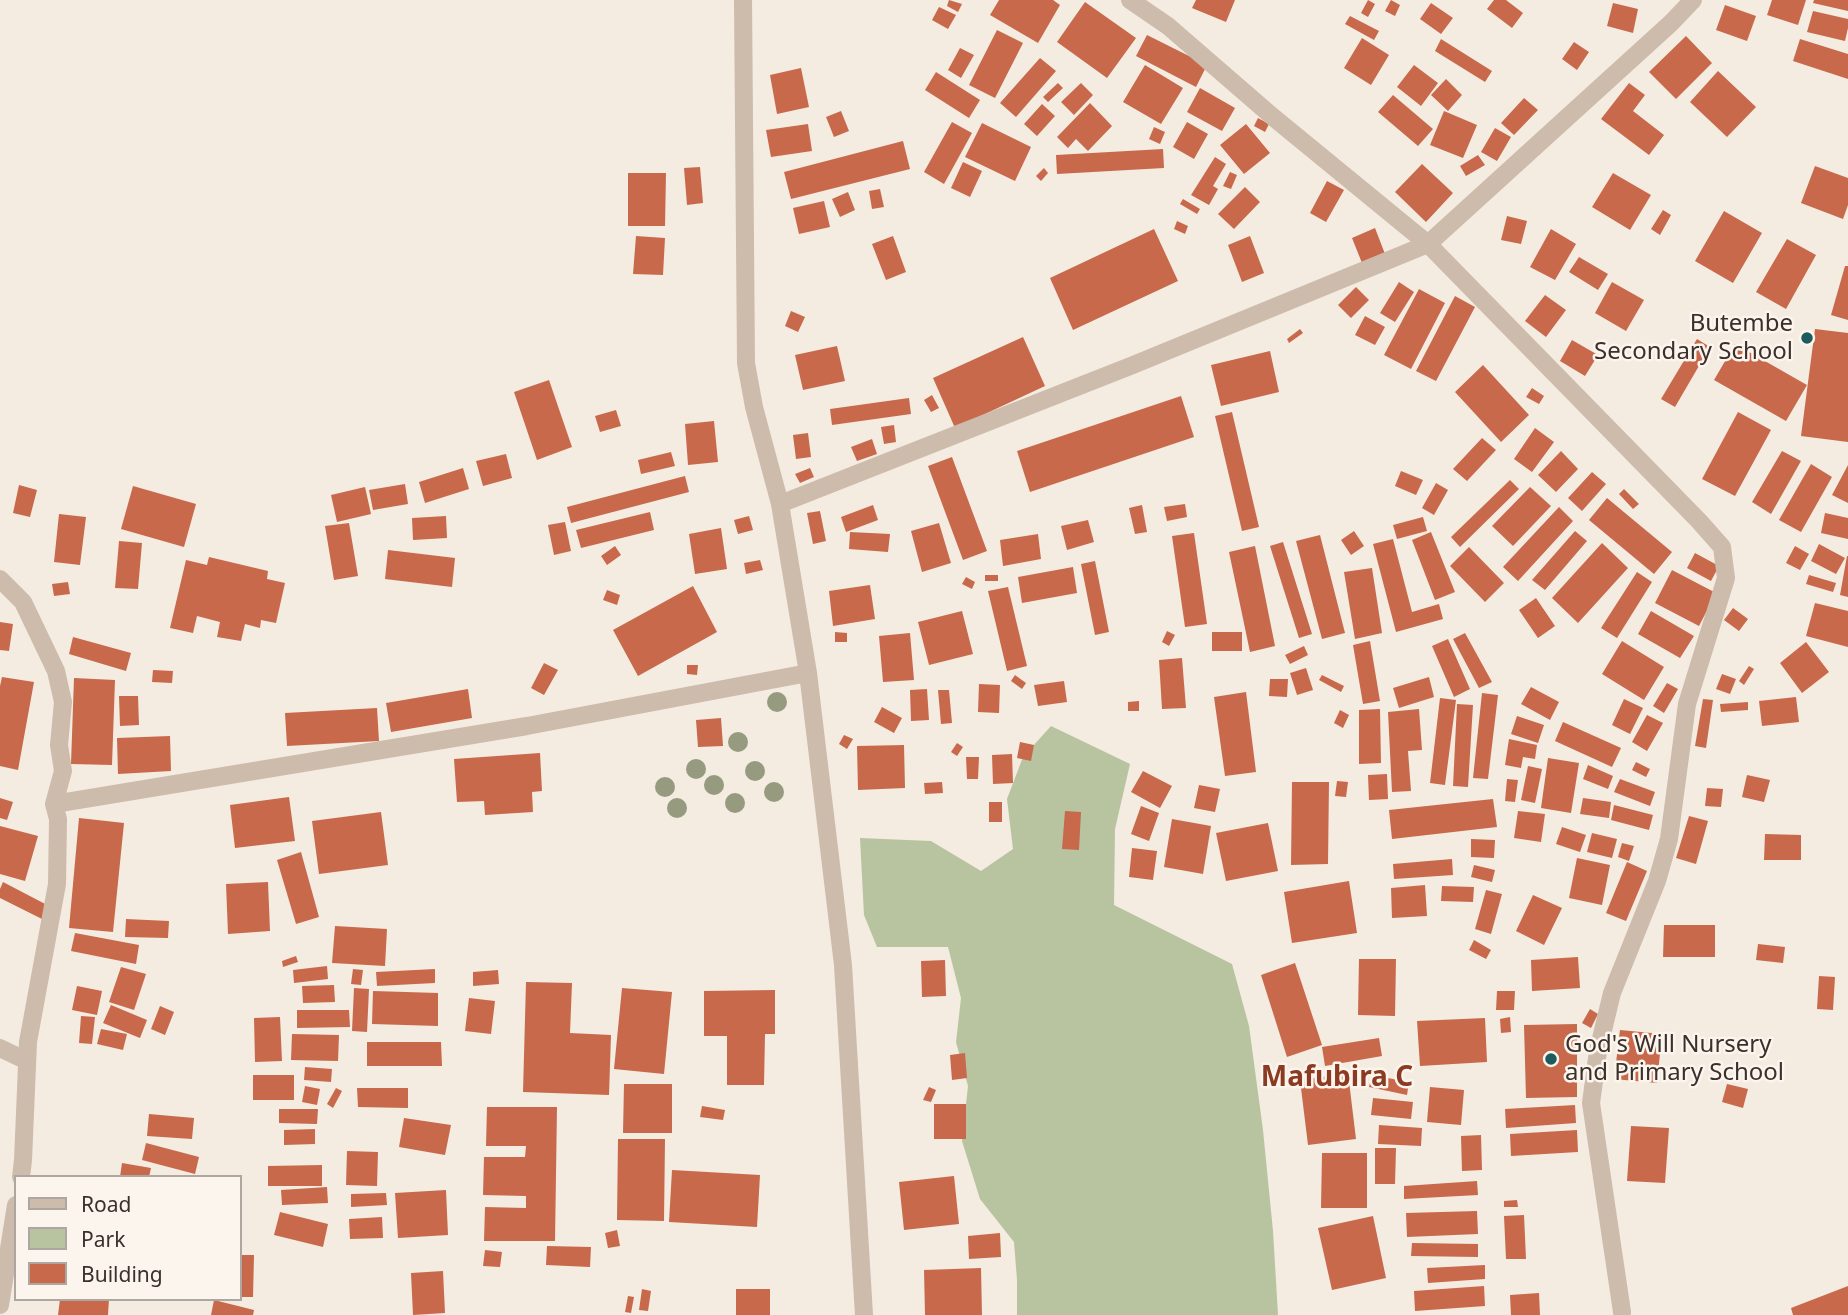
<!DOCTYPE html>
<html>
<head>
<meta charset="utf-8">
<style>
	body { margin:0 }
	#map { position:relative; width:1848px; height:1315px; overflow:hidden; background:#f4ebe1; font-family:"Noto Sans",sans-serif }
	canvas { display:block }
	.legend { position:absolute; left:14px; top:1175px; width:228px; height:126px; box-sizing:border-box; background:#fbf5ee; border:2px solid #aea6a0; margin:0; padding:9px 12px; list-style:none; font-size:21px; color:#3b302b }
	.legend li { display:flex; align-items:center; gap:14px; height:35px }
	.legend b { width:35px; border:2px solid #aea6a0 }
</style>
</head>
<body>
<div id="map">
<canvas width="1848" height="1315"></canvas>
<ul class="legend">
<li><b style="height:9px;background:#cdbbac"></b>Road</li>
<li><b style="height:19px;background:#b8c4a0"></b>Park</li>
<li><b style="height:19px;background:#c8694b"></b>Building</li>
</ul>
</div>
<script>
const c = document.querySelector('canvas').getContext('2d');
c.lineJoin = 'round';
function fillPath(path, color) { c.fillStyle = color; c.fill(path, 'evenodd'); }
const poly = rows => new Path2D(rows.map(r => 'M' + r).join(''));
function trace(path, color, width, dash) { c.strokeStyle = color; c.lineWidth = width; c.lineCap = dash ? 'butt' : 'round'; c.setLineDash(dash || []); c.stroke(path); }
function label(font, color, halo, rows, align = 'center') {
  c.font = font + ' "Noto Sans",sans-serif'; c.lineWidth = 5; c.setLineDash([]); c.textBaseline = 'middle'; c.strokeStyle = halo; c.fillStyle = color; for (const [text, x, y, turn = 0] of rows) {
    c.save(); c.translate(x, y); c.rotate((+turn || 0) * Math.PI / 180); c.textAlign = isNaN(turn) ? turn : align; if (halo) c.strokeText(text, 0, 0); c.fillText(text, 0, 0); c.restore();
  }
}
fillPath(poly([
	[1051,726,1130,764,1115,829,1114,905,1232,964,1249,1026,1263,1130,1273,1231,1278,1315,1017,1315,1017,1280,1014,1242,980,1199,962,1141,968,1086,956,1042,961,998,948,947,877,947,864,915,860,838,931,841,981,871,1013,849,1007,799,1023,757]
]), '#b8c4a0');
fillPath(poly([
	[949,0,962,4,958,12,947,6],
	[999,0,1053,0,1060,5,1038,43,990,15],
	[1196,0,1235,0,1226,22,1192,8],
	[1368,0,1375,4,1368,17,1361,13],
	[1391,0,1400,5,1395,16,1385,11],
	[1494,0,1506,0,1523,13,1512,28,1487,9],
	[1772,0,1806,0,1798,25,1767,15],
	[1814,0,1848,0,1848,11,1813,3],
	[1085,2,1136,38,1107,78,1057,42],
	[1431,3,1453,18,1441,34,1420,19],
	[1613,3,1638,9,1633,33,1607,26],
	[1725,5,1756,16,1747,41,1716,30],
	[939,7,956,15,948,29,932,20],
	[1813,11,1848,19,1848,28,1845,41,1807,32],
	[1350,16,1379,31,1374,40,1345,24],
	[997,30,1023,43,995,98,969,85],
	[1147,35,1207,65,1196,87,1136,56],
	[1686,36,1712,63,1676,99,1649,72],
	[1362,38,1389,55,1371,85,1344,68],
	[1441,39,1492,71,1485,82,1435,51],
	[1800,39,1848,54,1848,79,1793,61],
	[1574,42,1589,52,1577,70,1562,59],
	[960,48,974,55,961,78,948,70],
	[1040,58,1056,71,1016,117,1000,103],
	[1145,65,1183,88,1161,124,1123,102],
	[1414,65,1438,83,1421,106,1397,87],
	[801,68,809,107,777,114,770,75],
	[1718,71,1756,107,1727,137,1690,102],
	[936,72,980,100,969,118,925,90],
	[1446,79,1462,95,1448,111,1431,95],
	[1058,83,1063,88,1048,102,1043,97],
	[1081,83,1093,95,1074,115,1061,102],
	[1629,83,1645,95,1633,111,1664,135,1649,155,1601,119],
	[1200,88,1235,108,1222,131,1187,112],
	[1393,95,1433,129,1418,146,1378,112],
	[1524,98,1538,110,1514,135,1501,123],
	[1090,103,1112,126,1088,151,1076,139,1068,148,1057,137],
	[1042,104,1055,116,1037,136,1024,124],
	[841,111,849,131,834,137,826,117],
	[1444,111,1477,125,1463,158,1430,145],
	[1258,118,1269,124,1265,132,1254,126],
	[952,122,972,133,944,184,924,172],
	[1187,122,1208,134,1194,159,1173,147],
	[982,123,1031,147,1015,181,965,157],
	[808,124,812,151,771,157,766,130],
	[1246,124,1270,153,1244,174,1220,145],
	[1154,127,1165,132,1160,144,1149,139],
	[1495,128,1511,137,1497,161,1481,152],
	[903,141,910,169,791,199,784,172],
	[1163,149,1164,168,1057,174,1056,155],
	[1478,155,1485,165,1466,176,1460,166],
	[1215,157,1226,164,1213,186,1218,189,1209,205,1191,195],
	[963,162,982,171,970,197,951,188],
	[1422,164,1453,193,1426,222,1395,192],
	[1815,166,1848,178,1848,205,1843,219,1801,203],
	[700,167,703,203,687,205,684,168],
	[1044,168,1048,173,1041,181,1036,176],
	[1230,172,1237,175,1231,189,1223,186],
	[628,173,666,173,665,226,628,226],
	[1613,173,1651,195,1630,230,1592,207],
	[1327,181,1344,190,1326,222,1310,213],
	[1245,187,1260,202,1234,229,1218,214],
	[880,189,884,207,872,209,869,191],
	[848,192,855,210,840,217,832,199],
	[1183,199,1200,209,1197,214,1180,204],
	[824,201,830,227,799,234,793,208],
	[1663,210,1671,215,1660,235,1651,229],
	[1724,211,1762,233,1733,283,1695,261],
	[1507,216,1527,221,1521,244,1501,240],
	[1177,221,1188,226,1185,234,1174,229],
	[1375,228,1385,254,1362,263,1352,238],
	[1154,229,1178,281,1073,330,1050,278],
	[1551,229,1576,244,1555,280,1530,267],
	[636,236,665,238,663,275,633,274],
	[893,236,906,272,886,280,872,244],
	[1250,236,1264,273,1242,282,1228,245],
	[1787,239,1816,255,1786,309,1756,292],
	[1579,257,1608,274,1598,290,1569,272],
	[1845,266,1848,266,1848,320,1831,315],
	[1399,282,1414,292,1395,322,1380,313],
	[1612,282,1644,300,1626,331,1595,313],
	[1356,287,1369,300,1351,318,1338,305],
	[1419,289,1445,303,1411,369,1384,355],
	[1545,295,1566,310,1546,337,1525,321],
	[1455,296,1475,307,1436,381,1416,371],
	[791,311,805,317,798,332,785,326],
	[1365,316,1385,327,1375,345,1355,335],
	[1300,329,1303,333,1289,343,1287,339],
	[1815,329,1848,333,1848,442,1801,436],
	[1023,337,1045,386,955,428,933,378],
	[1697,339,1710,347,1675,407,1661,399],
	[1572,340,1598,355,1585,376,1560,361],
	[1735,344,1807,385,1786,421,1714,380],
	[837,346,845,381,803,390,795,355],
	[1270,351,1279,392,1221,406,1211,365],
	[1483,365,1529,415,1501,442,1455,392],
	[549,380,572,447,537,460,514,392],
	[1532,388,1544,396,1539,404,1526,397],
	[932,395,939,408,931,412,924,400],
	[1181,396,1194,437,1030,492,1017,451],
	[909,398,911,414,832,425,830,409],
	[616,410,621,426,600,432,595,416],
	[1232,412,1259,527,1242,531,1215,416],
	[1738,412,1771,430,1735,496,1702,479],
	[714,421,718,462,688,465,685,424],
	[894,425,896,442,884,444,881,427],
	[1535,428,1554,442,1532,472,1514,459],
	[808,433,811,457,796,459,793,435],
	[1482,438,1496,450,1467,481,1453,469],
	[872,439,877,454,857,461,851,447],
	[1561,451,1578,469,1556,492,1538,475],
	[1782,451,1801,461,1771,514,1752,502],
	[671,452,675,466,641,474,638,460],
	[506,454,512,478,483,486,476,461],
	[952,457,987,551,963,560,928,466],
	[1811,464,1832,477,1801,532,1779,520],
	[1848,465,1848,503,1832,495],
	[463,468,469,489,425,503,419,482],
	[810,468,814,477,800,483,795,474],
	[1401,471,1423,480,1416,495,1395,486],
	[1592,472,1606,484,1582,511,1568,498],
	[685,476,689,492,571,523,567,507],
	[1510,480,1519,489,1460,547,1451,537],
	[1436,483,1448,490,1434,515,1422,508],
	[405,484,408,504,373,510,369,490],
	[19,485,37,490,30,517,13,513],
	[133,486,196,504,184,547,121,529],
	[365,487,371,514,337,522,331,495],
	[1530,487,1551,506,1513,546,1492,526],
	[1624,489,1639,504,1633,509,1619,494],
	[1607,498,1672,552,1654,574,1589,520],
	[1185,504,1187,517,1167,521,1164,507],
	[873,505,878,520,846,532,841,517],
	[1142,505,1147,532,1135,534,1129,508],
	[1559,507,1573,521,1518,581,1503,567],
	[820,511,826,541,813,544,807,513],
	[650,512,654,530,581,548,576,530],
	[1825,513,1848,518,1848,539,1821,533],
	[59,514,86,517,80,565,54,562],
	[446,516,447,538,413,540,412,518],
	[749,516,753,530,738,534,734,520],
	[1423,517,1427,531,1397,539,1393,525],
	[1088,520,1094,542,1067,550,1061,526],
	[565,522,571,551,554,555,548,525],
	[349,523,358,576,334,580,325,526],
	[939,523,951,563,922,572,911,531],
	[721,528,727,569,695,574,689,534],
	[1354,531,1364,546,1351,555,1341,540],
	[1575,531,1587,541,1545,590,1532,580],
	[850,532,890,534,888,552,849,549],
	[1431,532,1455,592,1435,600,1412,540],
	[1194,533,1207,624,1185,627,1172,536],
	[1038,534,1041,559,1003,566,1000,540],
	[1320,535,1345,633,1322,639,1296,541],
	[1393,539,1412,612,1439,604,1443,619,1396,632,1373,544],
	[119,541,142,543,138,589,115,588],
	[1283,542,1312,634,1299,638,1270,546],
	[1602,543,1628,568,1578,623,1552,598],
	[1819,544,1845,558,1836,574,1811,561],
	[615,546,621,555,607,565,601,556],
	[1255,546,1275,646,1250,652,1229,552],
	[1795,546,1809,554,1800,570,1786,563],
	[1469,547,1504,583,1485,602,1450,566],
	[388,550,455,558,452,587,385,579],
	[1695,553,1719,566,1711,581,1687,568],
	[1847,556,1848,556,1848,597,1840,595],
	[209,557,268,571,267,579,285,583,276,623,261,620,260,628,245,624,241,641,217,637,220,622,197,616,193,633,170,628,186,560,207,565],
	[760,560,763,570,746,574,744,563],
	[1095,561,1109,632,1095,635,1081,564],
	[1073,567,1077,593,1022,603,1018,577],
	[1372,568,1382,633,1355,639,1344,572],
	[1672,570,1716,593,1699,626,1655,603],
	[1637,572,1652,582,1617,638,1601,628],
	[985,575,998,575,998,581,985,581],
	[1809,575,1836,583,1833,592,1806,584],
	[966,577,975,582,972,589,962,584],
	[68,582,70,594,54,596,52,584],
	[870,585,875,619,833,626,829,591],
	[693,586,717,632,638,676,613,630],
	[1008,587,1027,666,1007,671,988,591],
	[607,590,620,595,617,605,603,600],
	[1536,598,1555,626,1538,638,1519,610],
	[1815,603,1848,611,1848,647,1806,636],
	[1733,608,1748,619,1739,631,1724,620],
	[962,611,973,654,929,665,918,622],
	[1651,611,1694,636,1680,658,1638,634],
	[0,622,13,624,9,651,0,650],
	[1167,631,1175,635,1169,646,1162,642],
	[835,632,847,633,847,642,835,642],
	[1212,632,1242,632,1242,651,1212,651],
	[910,633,914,680,883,682,879,636],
	[1465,633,1492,682,1479,688,1453,639],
	[73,637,131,653,126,671,69,654],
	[1448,639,1470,689,1454,697,1432,646],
	[1370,641,1380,701,1363,704,1353,645],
	[1622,641,1664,667,1644,700,1602,674],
	[1806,642,1829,672,1802,693,1780,663],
	[1304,646,1308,655,1290,664,1285,655],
	[1182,658,1186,708,1162,709,1159,660],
	[544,663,558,670,544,695,531,688],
	[687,665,698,665,697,675,687,674],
	[1749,666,1754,669,1744,685,1739,681],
	[1306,668,1313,690,1297,695,1290,673],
	[153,670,173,671,172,683,152,682],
	[1722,674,1736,679,1730,694,1716,689],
	[1015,675,1026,683,1022,689,1011,681],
	[1322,675,1344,686,1341,692,1319,680],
	[2,677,34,682,18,770,0,766,0,686],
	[1429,677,1434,697,1399,708,1393,688],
	[74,678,115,680,112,765,71,764],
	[1270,679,1288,679,1287,697,1269,696],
	[1064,681,1067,702,1038,706,1034,685],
	[1667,683,1678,689,1664,713,1653,706],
	[979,684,1000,685,999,713,978,712],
	[1531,687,1559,702,1550,720,1521,704],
	[468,689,472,718,391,732,386,703],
	[927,689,929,720,911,721,910,690],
	[938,690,949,690,952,723,941,724],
	[1246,692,1256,772,1225,776,1214,697],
	[1482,693,1498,695,1488,779,1473,778],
	[119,696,138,696,139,725,120,726],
	[1796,697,1799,722,1762,726,1759,701],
	[1440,698,1456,700,1445,785,1430,783],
	[1624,699,1643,708,1630,734,1612,725],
	[1703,699,1713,700,1706,748,1695,746],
	[1139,701,1139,711,1128,711,1128,702],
	[1748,702,1748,710,1721,712,1720,704],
	[1457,704,1473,705,1468,787,1453,786],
	[882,707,902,718,894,733,874,722],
	[377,708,379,741,287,746,285,713],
	[1380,709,1381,763,1359,764,1359,710],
	[1419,709,1422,750,1408,751,1411,791,1392,792,1388,712],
	[1340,710,1349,715,1343,728,1334,723],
	[1647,715,1663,723,1647,751,1632,742],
	[1517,716,1544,725,1538,743,1511,734],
	[721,718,723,746,698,747,696,720],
	[1563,722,1621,748,1612,767,1555,741],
	[844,735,853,739,847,749,839,744],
	[170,736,171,771,118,774,117,738],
	[1509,739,1537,745,1535,759,1523,757,1521,768,1505,765],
	[1020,742,1034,745,1031,761,1017,758],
	[957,743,963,747,957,756,951,752],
	[904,745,905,788,858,790,857,746],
	[540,753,542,791,532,792,533,812,485,815,484,801,457,802,454,759],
	[1012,754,1013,783,993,784,992,755],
	[966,757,979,757,978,779,967,779],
	[1548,758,1579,763,1571,813,1541,808],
	[1636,762,1650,769,1646,777,1632,770],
	[1588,765,1613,776,1608,789,1583,779],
	[1528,766,1542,769,1535,803,1521,800],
	[1143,771,1172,786,1160,808,1131,792],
	[1387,774,1388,799,1369,800,1368,775],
	[1747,775,1770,780,1764,802,1742,797],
	[1507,779,1518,780,1515,802,1505,801],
	[1620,779,1655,792,1650,806,1614,792],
	[1337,781,1348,782,1346,797,1335,796],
	[942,782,943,793,925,794,924,783],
	[1292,782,1329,782,1328,864,1291,865],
	[1199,785,1220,789,1215,812,1194,808],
	[1707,788,1723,789,1721,807,1705,806],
	[289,797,295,841,235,848,230,805],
	[0,798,13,802,7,820,0,818],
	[1583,798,1611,802,1609,818,1580,814],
	[1493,799,1497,827,1392,839,1389,810],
	[989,802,1002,802,1002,822,989,822],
	[1614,805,1653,815,1649,830,1611,820],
	[1141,806,1159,813,1149,841,1131,834],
	[1065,811,1081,812,1079,850,1062,849],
	[1518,811,1545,814,1541,842,1514,838],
	[381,812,388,865,319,874,312,821],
	[1689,816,1708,821,1696,864,1676,858],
	[79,818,124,823,113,932,69,928],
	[1172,819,1211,826,1203,874,1164,867],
	[1268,823,1278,871,1226,881,1216,833],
	[0,826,38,836,25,881,0,874],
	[1562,827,1586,835,1580,852,1556,844],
	[1592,833,1617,839,1612,858,1587,852],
	[1765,834,1801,835,1801,860,1764,860],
	[1471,839,1495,840,1494,858,1471,857],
	[1622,843,1634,846,1629,861,1618,857],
	[1132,848,1157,851,1153,880,1129,877],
	[301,852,319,917,296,924,277,860],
	[1577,858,1610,865,1602,905,1569,898],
	[1452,859,1453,875,1394,879,1393,864],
	[1627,862,1647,871,1626,921,1606,913],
	[1474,865,1495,870,1492,882,1471,877],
	[1349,881,1357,933,1292,943,1284,892],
	[3,882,49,906,42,919,0,898,0,889],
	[268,882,270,931,228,934,226,884],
	[1425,885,1427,916,1392,918,1391,888],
	[1442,886,1474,887,1473,902,1441,901],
	[1486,890,1502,894,1491,934,1475,929],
	[1533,895,1562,908,1544,945,1516,931],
	[126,919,169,921,168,938,125,937],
	[1664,925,1715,925,1715,957,1663,957],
	[335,926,387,929,385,966,332,963],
	[75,933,139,945,136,964,71,951],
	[1474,940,1491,950,1486,959,1469,950],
	[1758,944,1785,947,1783,963,1756,960],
	[296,956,298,962,283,967,282,961],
	[1578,957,1580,988,1532,991,1531,960],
	[1359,959,1396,959,1395,1016,1358,1015],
	[945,960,946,996,922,997,921,961],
	[1295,963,1322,1045,1287,1057,1261,975],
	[327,966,328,979,294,983,293,970],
	[121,967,146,974,134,1010,109,1002],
	[353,969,363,970,361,985,351,984],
	[435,969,435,983,377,986,376,972],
	[498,970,499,984,473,986,473,972],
	[1819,976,1835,977,1833,1010,1817,1009],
	[526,982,572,983,570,1033,611,1035,609,1095,523,1092],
	[334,985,335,1002,303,1003,302,986],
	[77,986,102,991,97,1015,72,1010],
	[354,988,369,989,367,1032,352,1031],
	[622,988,672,992,664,1074,614,1069],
	[775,990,775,1034,765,1034,764,1085,727,1085,727,1036,704,1036,704,991],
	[373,991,438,993,438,1026,372,1024],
	[1497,991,1515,991,1514,1010,1496,1010],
	[469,998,495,1001,491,1034,465,1031],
	[111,1005,147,1020,140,1038,103,1023],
	[160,1006,174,1012,165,1035,151,1029],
	[1590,1009,1598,1014,1591,1028,1582,1023],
	[297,1010,349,1010,350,1027,297,1028],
	[81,1016,95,1017,92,1044,79,1043],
	[280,1017,282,1061,255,1062,254,1018],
	[1510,1017,1511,1032,1501,1033,1500,1019],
	[1485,1018,1487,1062,1420,1066,1417,1021],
	[1577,1024,1577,1097,1526,1098,1524,1025],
	[101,1029,127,1034,123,1050,97,1044],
	[1620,1030,1662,1034,1657,1083,1614,1079],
	[292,1034,339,1035,338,1061,291,1060],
	[1379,1038,1382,1056,1325,1066,1322,1047],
	[367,1042,441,1042,442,1066,367,1066],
	[965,1053,967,1078,952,1080,950,1055],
	[305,1067,332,1069,331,1082,304,1080],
	[1348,1073,1356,1139,1308,1145,1300,1080],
	[253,1075,294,1075,294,1100,253,1100],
	[1372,1075,1409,1082,1407,1095,1369,1087],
	[624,1084,672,1084,672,1133,623,1133],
	[1727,1084,1748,1089,1743,1108,1722,1102],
	[305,1086,320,1089,317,1105,302,1102],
	[929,1087,936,1090,931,1102,923,1100],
	[1430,1087,1464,1090,1461,1125,1427,1122],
	[336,1088,342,1091,333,1108,327,1104],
	[357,1088,408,1088,408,1108,358,1107],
	[1373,1098,1413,1102,1411,1119,1371,1115],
	[934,1104,966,1104,966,1139,934,1139],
	[1575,1105,1576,1123,1506,1128,1505,1109],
	[702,1106,725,1110,723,1120,700,1117],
	[487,1107,557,1107,555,1241,484,1241,485,1207,526,1208,526,1196,483,1195,484,1157,525,1157,526,1146,486,1146],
	[279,1109,318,1109,317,1124,279,1123],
	[149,1114,194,1118,192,1139,147,1136],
	[404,1118,451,1125,445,1155,399,1147],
	[1379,1125,1422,1128,1421,1146,1378,1144],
	[1631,1126,1669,1128,1665,1183,1627,1181],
	[315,1129,315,1144,284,1145,284,1130],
	[1577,1130,1578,1152,1511,1156,1510,1134],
	[1481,1135,1482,1170,1462,1171,1461,1136],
	[618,1139,665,1139,664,1221,617,1220],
	[146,1143,199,1157,195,1174,142,1160],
	[1375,1148,1396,1148,1395,1184,1375,1184],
	[347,1151,378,1152,377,1186,346,1185],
	[1322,1153,1367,1153,1367,1208,1321,1208],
	[122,1163,151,1168,149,1177,120,1177],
	[322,1165,322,1186,268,1186,268,1166],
	[672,1170,760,1175,757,1227,669,1222],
	[954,1176,959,1224,904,1230,899,1182],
	[1477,1181,1478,1195,1404,1199,1404,1186],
	[327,1187,328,1203,282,1205,281,1190],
	[446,1190,448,1235,398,1238,395,1193],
	[386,1193,387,1205,351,1207,351,1194],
	[1517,1200,1518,1207,1504,1207,1504,1201],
	[1477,1211,1478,1234,1407,1237,1406,1213],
	[280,1212,328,1224,323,1247,274,1235],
	[1524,1215,1526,1259,1506,1259,1504,1216],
	[1373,1216,1386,1278,1332,1290,1318,1228],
	[382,1217,383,1238,350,1239,349,1219],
	[617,1230,620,1246,608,1248,605,1233],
	[1000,1233,1001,1257,969,1259,968,1236],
	[1412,1243,1478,1244,1478,1257,1411,1256],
	[547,1246,591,1247,590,1267,546,1265],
	[485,1250,502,1252,500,1267,483,1266],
	[240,1255,254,1255,253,1297,240,1297],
	[1485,1265,1485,1279,1428,1283,1427,1268],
	[981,1268,982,1315,925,1315,924,1270],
	[443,1271,445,1313,413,1315,411,1273],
	[1484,1286,1485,1306,1415,1311,1414,1291],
	[1848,1286,1848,1315,1793,1315,1791,1308],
	[642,1289,651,1291,648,1311,639,1310],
	[736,1289,770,1289,770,1315,736,1315],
	[1539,1293,1540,1315,1511,1315,1510,1295],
	[628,1296,634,1297,631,1313,625,1312],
	[60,1299,109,1299,108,1315,58,1315],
	[214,1300,254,1310,253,1315,211,1315]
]), '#c8694b');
trace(poly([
	[743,0,746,363,754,407,780,504,808,673,843,965,864,1315],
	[1130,0,1168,26,1273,117,1428,244,1699,521,1722,547,1726,578,1687,704,1669,839,1657,881,1612,993,1598,1051,1591,1103,1622,1312],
	[780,504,1133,365,1428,244,1671,23,1693,0],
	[0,579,23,602,56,671,63,702,59,745,63,771,54,804,58,819,57,884,28,1042,23,1160,21,1177],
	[54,804,527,726,808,673],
	[0,1048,27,1061],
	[0,1305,16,1205]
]), '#cdbbac', 18);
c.fillStyle = '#969b7f';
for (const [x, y] of [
	[777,702],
	[738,742],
	[696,769],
	[755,771],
	[714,785],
	[665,787],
	[774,792],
	[735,803],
	[677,808]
]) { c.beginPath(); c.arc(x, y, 10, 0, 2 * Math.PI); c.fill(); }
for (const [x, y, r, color] of [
	[1807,338,7,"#1f5a5e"],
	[1551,1059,7,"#1f5a5e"]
]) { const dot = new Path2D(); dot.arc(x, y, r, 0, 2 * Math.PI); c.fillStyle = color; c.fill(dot); trace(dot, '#fbf5ee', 2.5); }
label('24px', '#3b302b', '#fbf5ee', [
	["Butembe",1793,324],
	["Secondary School",1793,352],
	["God's Will Nursery",1565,1045,"left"],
	["and Primary School",1565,1073,"left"]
], 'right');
label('bold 28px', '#8c3b22', '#fbf5ee', [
	["Mafubira C",1337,1078]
]);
</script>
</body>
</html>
